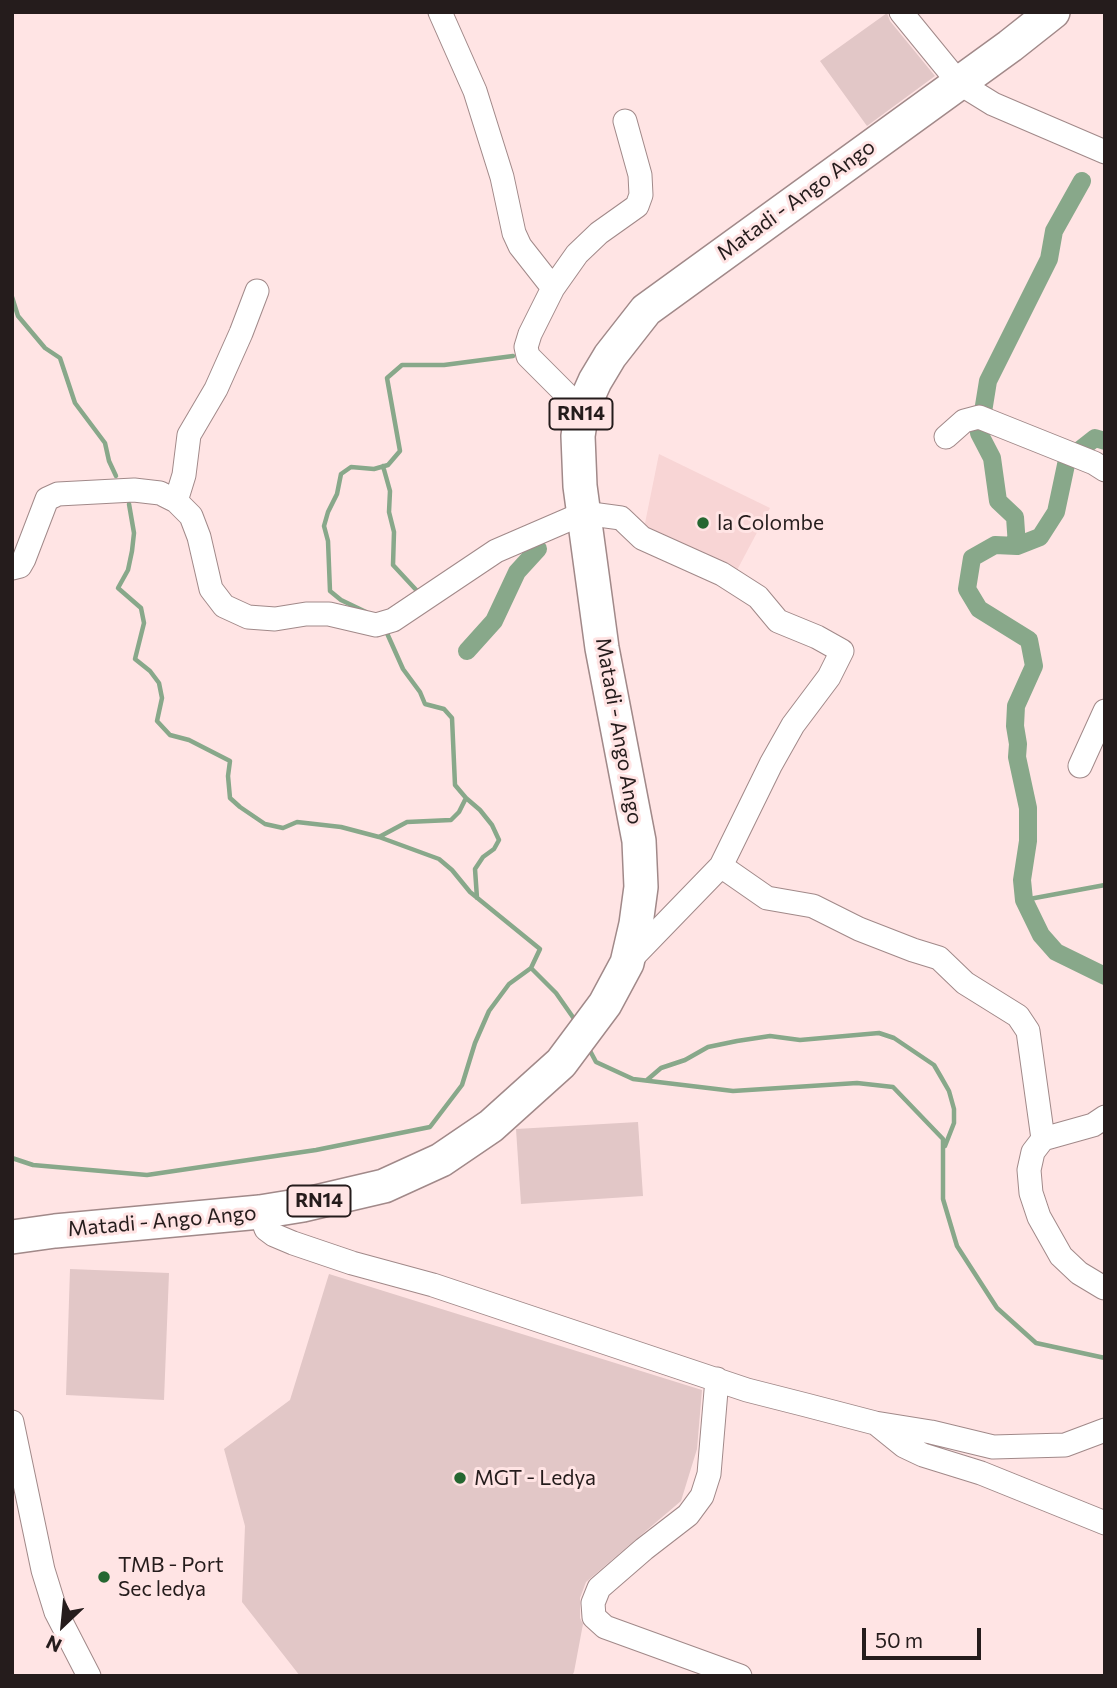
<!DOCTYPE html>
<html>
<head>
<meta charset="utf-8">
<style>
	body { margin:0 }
	#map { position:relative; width:1117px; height:1688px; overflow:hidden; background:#ffe4e4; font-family:Commissioner,sans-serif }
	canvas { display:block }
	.frame { position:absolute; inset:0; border:14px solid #251c1c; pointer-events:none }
	.north { position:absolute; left:28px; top:1590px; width:70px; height:70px; -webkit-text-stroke:5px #ffe4e4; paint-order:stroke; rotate:206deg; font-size:19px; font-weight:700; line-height:28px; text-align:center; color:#251c1c }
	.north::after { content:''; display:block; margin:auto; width:24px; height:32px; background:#251c1c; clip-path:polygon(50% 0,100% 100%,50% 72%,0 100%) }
	.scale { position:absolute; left:862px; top:1628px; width:119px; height:32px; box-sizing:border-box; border:4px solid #251c1c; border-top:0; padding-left:9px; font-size:21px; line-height:24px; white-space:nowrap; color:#251c1c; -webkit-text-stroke:5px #ffe4e4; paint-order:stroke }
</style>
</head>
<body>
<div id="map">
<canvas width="1117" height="1688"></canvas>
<div class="frame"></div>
<div class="north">N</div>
<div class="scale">50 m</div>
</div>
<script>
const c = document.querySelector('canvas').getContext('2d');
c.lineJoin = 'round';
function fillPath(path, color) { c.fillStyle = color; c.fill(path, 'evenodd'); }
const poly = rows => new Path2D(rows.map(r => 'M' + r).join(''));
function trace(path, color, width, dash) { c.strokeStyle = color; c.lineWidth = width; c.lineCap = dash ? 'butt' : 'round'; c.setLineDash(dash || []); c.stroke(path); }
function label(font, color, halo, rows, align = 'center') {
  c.font = font + ' Commissioner,sans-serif'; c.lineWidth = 6; c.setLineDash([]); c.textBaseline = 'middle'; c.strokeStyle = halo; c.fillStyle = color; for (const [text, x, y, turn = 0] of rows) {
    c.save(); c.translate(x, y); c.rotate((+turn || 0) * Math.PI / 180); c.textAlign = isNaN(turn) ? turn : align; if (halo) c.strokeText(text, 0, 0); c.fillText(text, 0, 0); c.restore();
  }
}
fillPath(poly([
	[659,454,770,508,736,572,642,538]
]), '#f8d5d5');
trace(poly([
	[12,297,18,316,45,348,60,358,75,403,105,443,109,461,116,476],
	[383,466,390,491,389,512,394,532,393,565,419,593],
	[129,504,134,533,132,551,128,570,118,588,141,608,144,623,135,659,150,671,159,683,162,698,157,721,170,735,189,740,230,761,228,776,230,798,240,807,265,824,283,828,297,822,341,827,379,837,439,859,452,870,470,892,540,949,531,968],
	[366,612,341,600,330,591,328,541,324,526,328,512,337,494,341,474,351,467,374,469,388,465,400,451,387,378,402,365,444,365,513,356],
	[386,631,403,669,420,692,425,704,444,709,452,718,455,785,466,798,480,810,492,825,499,840,494,849,483,857,475,869,477,898],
	[379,837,407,822,451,820,459,812,466,798],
	[1024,900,1105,885],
	[588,1047,596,1062,633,1079,733,1091,857,1083,893,1087,943,1139,943,1199,957,1246,997,1308,1036,1343,1105,1358],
	[647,1080,661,1068,685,1060,708,1047,737,1041,770,1036,800,1040,879,1033,894,1038,934,1065,941,1077,949,1091,954,1109,954,1123,945,1146],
	[12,1158,33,1165,147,1175,316,1150,430,1127,462,1085,475,1043,489,1011,509,984,531,968,556,993,577,1023]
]), '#88a88a', 4.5);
trace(poly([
	[1105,441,1095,438,1067,460,1056,512,1040,537,1017,546,995,545,972,558,967,589,979,609,1029,640,1034,666,1016,706,1015,726,1018,744,1017,757,1028,808,1028,841,1022,880,1024,900,1041,935,1056,952,1105,976],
	[1017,546,1015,517,998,501,992,458,979,433,982,418,988,381,1049,259,1054,231,1082,181],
	[467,651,494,621,517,572,538,549]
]), '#88a88a', 18);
fillPath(poly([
	[887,13,890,21,935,76,867,126,820,61],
	[638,1122,643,1196,521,1204,516,1129],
	[70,1269,169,1273,164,1400,66,1395],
	[329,1274,702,1390,697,1449,681,1501,586,1582,580,1598,580,1618,583,1624,574,1672,572,1676,300,1676,242,1602,245,1526,224,1449,290,1400]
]), '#e2c7c7');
const minor = poly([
	[440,12,475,91,502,177,514,233,520,246,553,288],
	[901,12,959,83,993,104,1105,152],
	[582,410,528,356,526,347,530,334,553,288,577,254,599,233,637,206,641,195,640,175,625,121],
	[946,437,964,421,979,417,1094,463,1105,470],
	[176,501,184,475,189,435,216,389,241,333,257,291],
	[12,568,20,566,24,559,47,499,58,494,134,490,160,493,176,501,191,516,199,537,211,589,224,606,248,617,275,619,306,614,329,614,376,625,393,620,496,551,584,513,621,518,642,538,722,574,758,597,778,621,817,637,842,651,829,677,793,725,771,764,721,866,629,961],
	[1080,766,1105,711],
	[721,866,767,898,813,906,859,929,913,950,939,958,965,983,1018,1016,1028,1031,1043,1139],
	[260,1212,266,1229,274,1235,293,1243,352,1263,433,1285,747,1390,806,1405,875,1423,931,1432,993,1447,1065,1445,1105,1430],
	[1104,1288,1079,1273,1061,1256,1039,1217,1031,1193,1029,1170,1033,1152,1043,1139,1093,1125,1105,1117],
	[717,1379,709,1474,702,1496,688,1515,644,1549,599,1588,593,1603,594,1617,605,1627,740,1676],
	[12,1422,43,1570,56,1612,89,1676],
	[878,1425,904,1446,923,1455,981,1473,1105,1523]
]);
const highway = poly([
	[12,1237,55,1231,260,1212,303,1205,384,1186,441,1160,491,1126,561,1063,605,1004,627,963,636,924,641,887,639,841,602,648,580,486,578,436,582,410,595,381,610,356,646,310,1010,46,1053,12]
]);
trace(minor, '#a18989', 25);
trace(highway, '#a18989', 36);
trace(minor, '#fff', 23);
trace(highway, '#fff', 33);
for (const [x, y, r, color] of [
	[703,523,7,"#256731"],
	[460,1478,7,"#256731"],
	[104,1577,7,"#256731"]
]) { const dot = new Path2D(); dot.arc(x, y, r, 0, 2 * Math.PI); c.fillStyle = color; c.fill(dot); trace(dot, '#ffe4e4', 2.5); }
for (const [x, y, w] of [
	[581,414,63],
	[319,1201,63]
]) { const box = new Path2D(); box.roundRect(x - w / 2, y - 15.5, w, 31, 5); c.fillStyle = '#ffe4e4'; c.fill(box); trace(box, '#251c1c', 2); }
label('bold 19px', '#251c1c', null, [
	["RN14",581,414],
	["RN14",319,1201]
]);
label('21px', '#251c1c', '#ffe4e4', [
	["Matadi - Ango Ango",796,200,-36],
	["Matadi - Ango Ango",619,731,80],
	["Matadi - Ango Ango",162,1221,-5]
]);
label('21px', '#251c1c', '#ffe4e4', [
	["la Colombe",717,523],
	["MGT - Ledya",474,1478],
	["TMB - Port",118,1565],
	["Sec ledya",118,1589]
], 'left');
</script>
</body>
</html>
